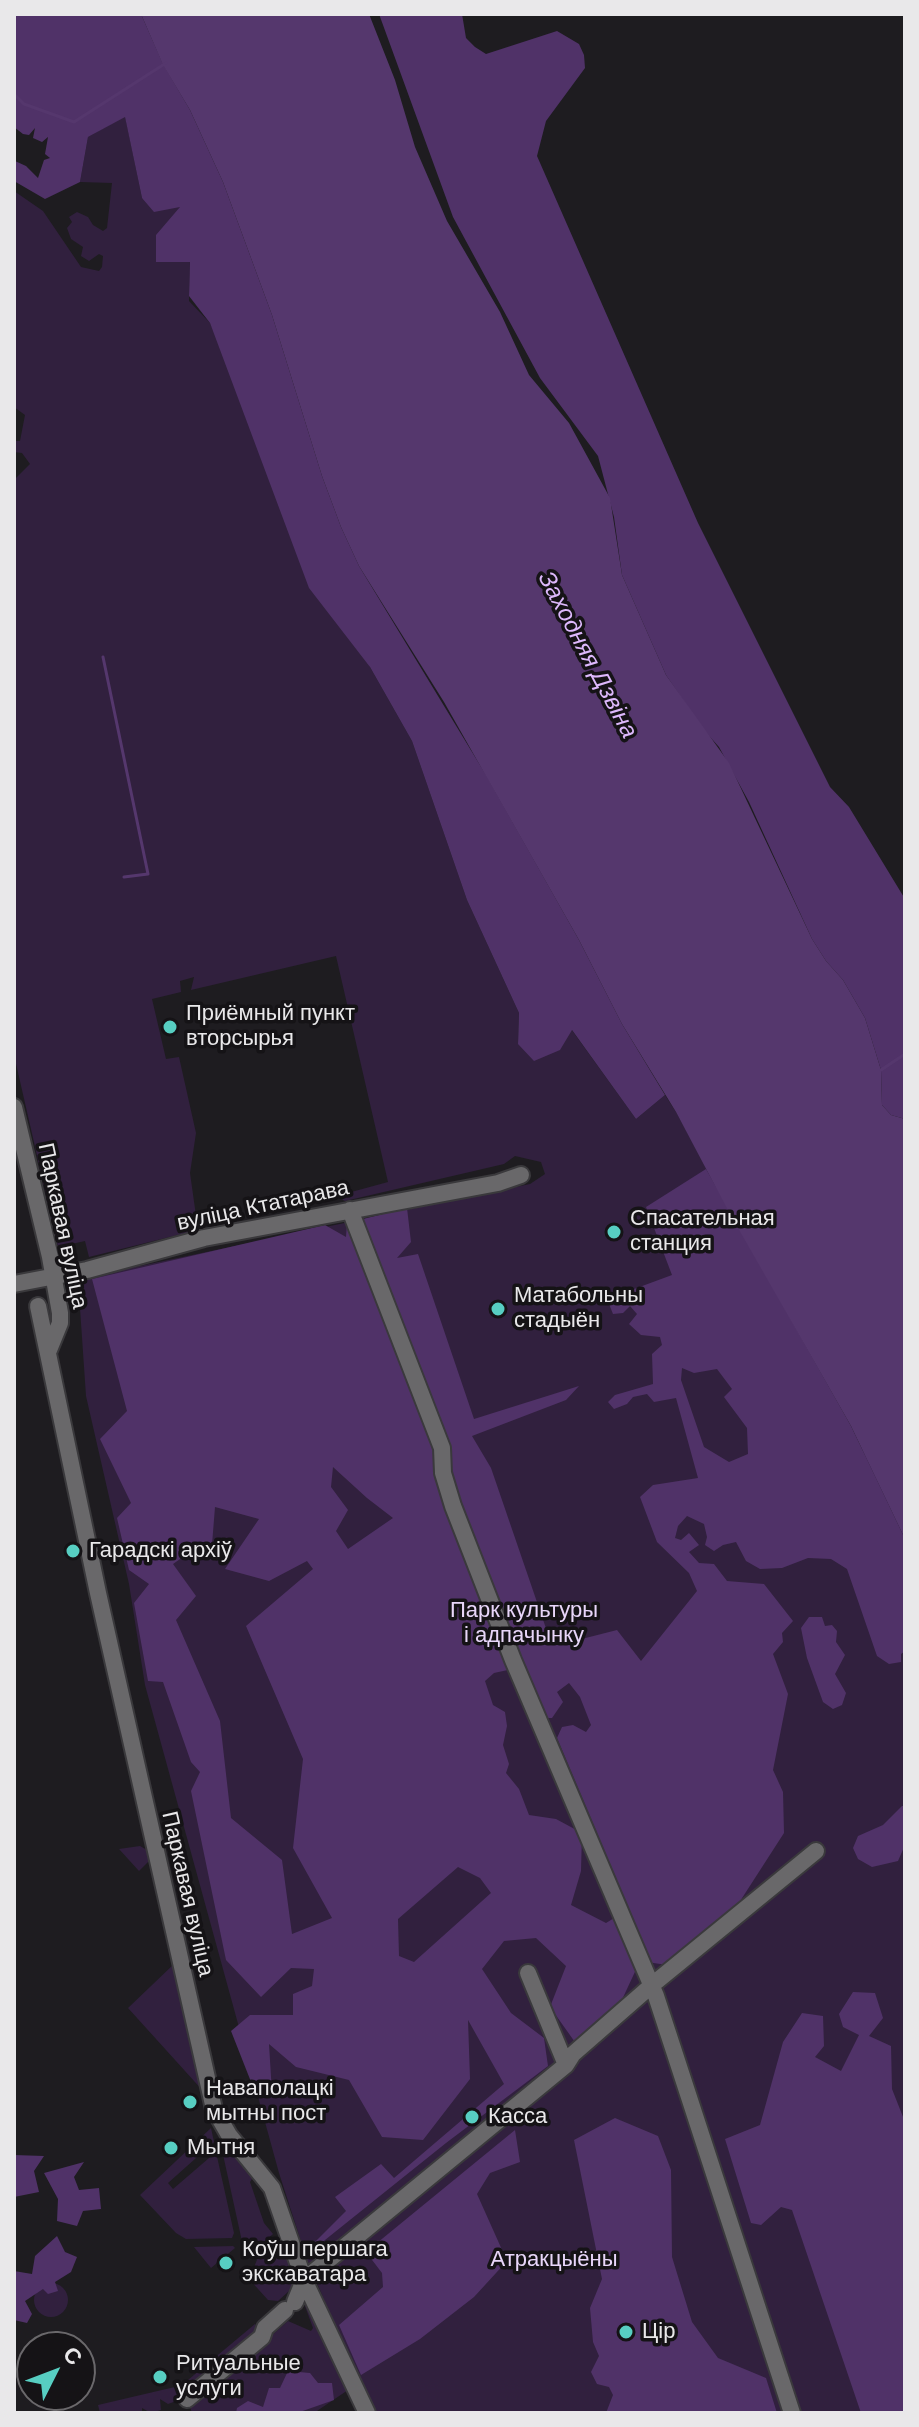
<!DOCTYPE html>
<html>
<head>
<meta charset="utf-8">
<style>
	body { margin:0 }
	#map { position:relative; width:919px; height:2427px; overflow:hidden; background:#1e1c20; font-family:Arial,sans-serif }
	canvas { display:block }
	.frame { position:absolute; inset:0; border:16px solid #e9e8ea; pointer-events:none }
	.north { position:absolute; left:16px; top:2331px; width:80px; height:80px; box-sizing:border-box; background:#151316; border:2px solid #6a686b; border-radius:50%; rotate:48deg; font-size:22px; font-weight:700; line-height:32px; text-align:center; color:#e9e8ea }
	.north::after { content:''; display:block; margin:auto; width:28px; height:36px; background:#57cec2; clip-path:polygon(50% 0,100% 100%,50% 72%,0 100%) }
</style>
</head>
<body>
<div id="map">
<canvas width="919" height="2427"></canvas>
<div class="frame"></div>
<div class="north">С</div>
</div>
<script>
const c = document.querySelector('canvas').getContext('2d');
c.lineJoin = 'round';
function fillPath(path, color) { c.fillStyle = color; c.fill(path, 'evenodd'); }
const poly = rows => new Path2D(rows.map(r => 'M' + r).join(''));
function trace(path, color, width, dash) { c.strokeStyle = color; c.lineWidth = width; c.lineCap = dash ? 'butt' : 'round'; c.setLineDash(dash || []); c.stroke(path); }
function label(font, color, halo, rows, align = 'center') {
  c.font = font + ' Arial,sans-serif'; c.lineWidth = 7; c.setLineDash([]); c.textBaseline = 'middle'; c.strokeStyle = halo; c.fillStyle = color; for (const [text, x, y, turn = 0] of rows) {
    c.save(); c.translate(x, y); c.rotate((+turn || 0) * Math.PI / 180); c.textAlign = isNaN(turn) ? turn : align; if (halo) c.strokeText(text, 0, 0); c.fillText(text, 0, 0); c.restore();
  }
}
fillPath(poly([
	[125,116,142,198,180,206,190,262,189,301,210,323,370,667,412,741,467,900,519,1013,518,1044,571,1029,636,1119,665,1095,676,1112,868,1460,905,1539,905,2413,372,2413,306,2257,279,2173,145,1685,129,1584,86,1396,78,1279,530,1184,545,1174,541,1162,515,1156,504,1164,345,1201,339,1198,344,1194,388,1182,336,956,191,990,194,977,180,981,181,992,152,999,166,1059,179,1057,196,1133,190,1173,198,1230,89,1257,85,1241,58,1247,14,1055,14,480,30,464,22,453,14,452,14,441,20,441,25,415,14,407,14,191,43,211,81,267,99,271,102,267,103,256,99,254,89,261,81,256,83,247,71,239,67,228,72,222,69,217,77,212,88,217,93,225,103,231,107,228,112,183,80,182,88,137],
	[140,1846,147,1850,150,1860,139,1871,119,1849],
	[174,1964,204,2092,128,2008],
	[211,2128,214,2142,168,2183,173,2189,216,2152,234,2233,232,2238,186,2239,176,2233,140,2195],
	[226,2147,230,2147,255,2174,250,2182,264,2223,273,2234,255,2250,243,2246,222,2150],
	[283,2234,300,2281,278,2301,268,2300,249,2279,259,2255],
	[233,2246,235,2248,211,2268,194,2247],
	'34 2300a17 17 0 1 1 34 0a17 17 0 1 1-34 0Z',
	[308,2304,348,2390,314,2413,192,2413,189,2404,195,2403,288,2321,311,2331,313,2328,305,2306],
	[255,2324,259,2335,189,2394,182,2385],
	[179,2386,186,2393,177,2389,179,2400,168,2404,160,2399,161,2410,151,2413,142,2408,142,2413,100,2413,98,2405]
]), '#31203e');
fillPath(poly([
	[14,14,141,14,163,64,190,110,223,182,272,315,322,476,341,527,359,566,486,775,579,940,622,1024,665,1095,636,1119,572,1030,560,1050,534,1061,518,1044,519,1013,467,900,412,741,370,667,309,588,210,323,189,296,190,262,156,262,156,235,180,207,154,212,142,198,125,117,88,137,80,182,45,199,14,181,15,161,26,166,38,178,44,160,50,158,45,154,48,137,42,142,33,138,35,128,29,135,23,134,14,127],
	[379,14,462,14,466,38,475,47,486,54,557,31,579,44,584,55,585,68,546,121,537,156,698,523,830,787,849,807,905,899,905,1119,891,1115,882,1105,881,1070,865,1018,843,980,826,961,812,939,749,802,719,747,703,729,666,675,622,575,614,517,598,456,540,378,453,217],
	[706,1169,851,1426,905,1539,905,1651,901,1654,901,1662,889,1664,877,1656,847,1569,831,1559,808,1558,782,1568,760,1569,746,1561,736,1542,723,1545,714,1551,705,1545,707,1537,704,1524,687,1516,678,1526,675,1538,681,1540,689,1533,699,1545,689,1552,699,1563,714,1564,727,1581,764,1584,793,1621,782,1633,783,1642,773,1654,788,1694,773,1770,783,1792,784,1833,735,1909,667,1965,640,1961,620,2004,577,2045,550,2007,566,1966,536,1938,504,1941,482,1969,511,2013,544,2038,548,2066,446,2143,315,2248,314,2243,346,2211,335,2197,381,2164,394,2178,504,2084,468,2020,470,2079,423,2140,382,2137,349,2080,296,2067,269,2044,272,2093,255,2092,231,2031,250,2015,293,2015,293,1994,312,1986,314,1969,291,1968,261,1997,226,1960,191,1791,200,1772,191,1762,163,1682,148,1681,134,1603,149,1584,129,1570,117,1518,131,1503,100,1439,127,1411,92,1279,325,1225,346,1237,347,1223,407,1208,411,1242,397,1258,418,1254,474,1419,579,1386,566,1400,472,1436,491,1468,550,1640,566,1643,617,1630,641,1661,697,1591,689,1573,657,1542,640,1497,653,1485,698,1478,676,1398,654,1402,647,1394,633,1397,627,1404,614,1409,608,1402,615,1395,653,1384,652,1354,662,1345,660,1337,641,1335,629,1324,637,1314,630,1306,623,1313,613,1314,607,1299,672,1275,646,1207],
	[682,1368,694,1373,717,1369,732,1389,724,1397,747,1428,748,1454,729,1462,704,1447,681,1380],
	[333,1467,367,1498,393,1518,348,1549,336,1531,348,1510,331,1487],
	[215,1507,259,1519,225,1569,269,1581,307,1561,313,1569,246,1626,303,1759,293,1848,332,1918,292,1934,282,1860,231,1818,220,1721,176,1620,196,1596,173,1564,190,1552,211,1557],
	[526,1666,546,1718,552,1718,563,1702,557,1692,569,1683,580,1697,591,1725,586,1732,573,1725,562,1727,557,1738,629,1909,606,1923,571,1905,581,1871,582,1833,556,1819,529,1815,519,1789,506,1773,509,1764,503,1745,507,1726,505,1712,493,1705,485,1681,494,1673],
	[458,1867,480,1878,491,1893,414,1962,399,1956,398,1919],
	[809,1617,822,1617,825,1626,832,1625,837,1631,836,1642,845,1655,835,1674,846,1693,842,1705,833,1709,823,1702,807,1658,801,1628],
	[902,1806,905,1806,905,1845,898,1861,872,1867,858,1859,853,1848,858,1836,883,1825],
	[853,1992,875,1993,883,2018,869,2036,891,2046,892,2089,905,2122,905,2413,861,2413,792,2210,781,2207,761,2225,751,2223,725,2139,760,2125,783,2042,802,2013,823,2016,824,2046,815,2057,841,2071,859,2035,843,2027,839,2014],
	[615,2118,658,2136,671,2170,672,2257,692,2322,718,2358,766,2378,777,2413,606,2413,613,2395,609,2387,597,2384,591,2372,599,2356,593,2342,590,2308,602,2279,574,2140],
	[515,2130,520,2162,490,2173,477,2194,507,2261,474,2297,420,2339,361,2375,339,2325,383,2287,382,2273,366,2252],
	[14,2155,44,2156,34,2171,39,2192,14,2197],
	[84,2162,74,2177,79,2190,99,2188,101,2209,83,2211,77,2226,57,2221,58,2199,44,2173],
	[57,2236,65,2252,77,2257,71,2272,55,2282,58,2291,48,2294,43,2289,25,2301,32,2314,27,2323,14,2320,14,2271,32,2274,35,2256],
	[288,2371,310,2373,318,2383,332,2383,334,2400,297,2413,236,2413,237,2408,248,2401,263,2407,269,2388,280,2388]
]), '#503268');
fillPath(poly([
	[141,14,369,14,395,80,415,147,447,221,500,312,529,375,569,423,610,498,622,575,666,675,729,763,812,939,826,961,843,980,865,1018,881,1070,882,1105,891,1115,905,1119,905,1539,851,1426,730,1214,676,1112,622,1024,579,940,444,702,359,566,341,527,322,476,272,315,223,182,190,110,163,65]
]), '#55376d');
trace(poly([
	[14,94,24,104,74,122,166,63],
	[103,657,148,874,124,877],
	[881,1070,905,1054]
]), '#55376d', 3);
const minor = poly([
	[14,1107,50,1257,60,1313,60,1323,49,1350],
	[350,1210,442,1448,443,1473,453,1506,513,1660,656,1996,792,2413],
	[14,1284,87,1270,204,1238,498,1183,521,1175],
	[38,1306,98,1593,214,2109,229,2135,272,2188,304,2280,367,2413],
	[528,1973,566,2065],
	[295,2302,304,2280,566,2065,573,2054,652,1985,816,1851],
	[187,2399,262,2337,265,2328,285,2310]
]);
trace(minor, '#3a393c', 20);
trace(minor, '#69686a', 16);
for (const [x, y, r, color] of [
	[170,1027,8,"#57cec2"],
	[614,1232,8,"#57cec2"],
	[498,1309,8,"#57cec2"],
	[73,1551,8,"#57cec2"],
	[190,2102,8,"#57cec2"],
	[472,2117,8,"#57cec2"],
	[171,2148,8,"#57cec2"],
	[226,2263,8,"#57cec2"],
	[626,2332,8,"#57cec2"],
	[160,2377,8,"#57cec2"]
]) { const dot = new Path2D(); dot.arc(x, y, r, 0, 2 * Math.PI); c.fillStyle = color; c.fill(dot); trace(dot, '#151316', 3); }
label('22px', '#e9e8ea', '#151316', [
	["Приёмный пункт",186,1014],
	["вторсырья",186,1039],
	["Спасательная",630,1219],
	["станция",630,1244],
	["Матабольны",514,1296],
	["стадыён",514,1321],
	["Гарадскі архіў",89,1551],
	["Наваполацкі",206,2089],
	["мытны пост",206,2114],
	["Касса",488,2117],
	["Мытня",187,2148],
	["Коўш першага",242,2250],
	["экскаватара",242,2275],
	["Цір",642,2332],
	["Ритуальные",176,2364],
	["услуги",176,2389]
], 'left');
label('22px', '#e9e8ea', '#151316', [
	["вуліца Ктатарава",263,1206,-12],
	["Паркавая вуліца",62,1226,78],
	["Паркавая вуліца",187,1894,77]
]);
label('22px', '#e8d6f9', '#151316', [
	["Парк культуры",524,1611],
	["і адпачынку",524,1636],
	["Атракцыёны",554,2260]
]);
label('italic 24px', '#ddb8fc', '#151316', [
	["Заходняя Дзвіна",587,655,62]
]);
</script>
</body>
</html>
